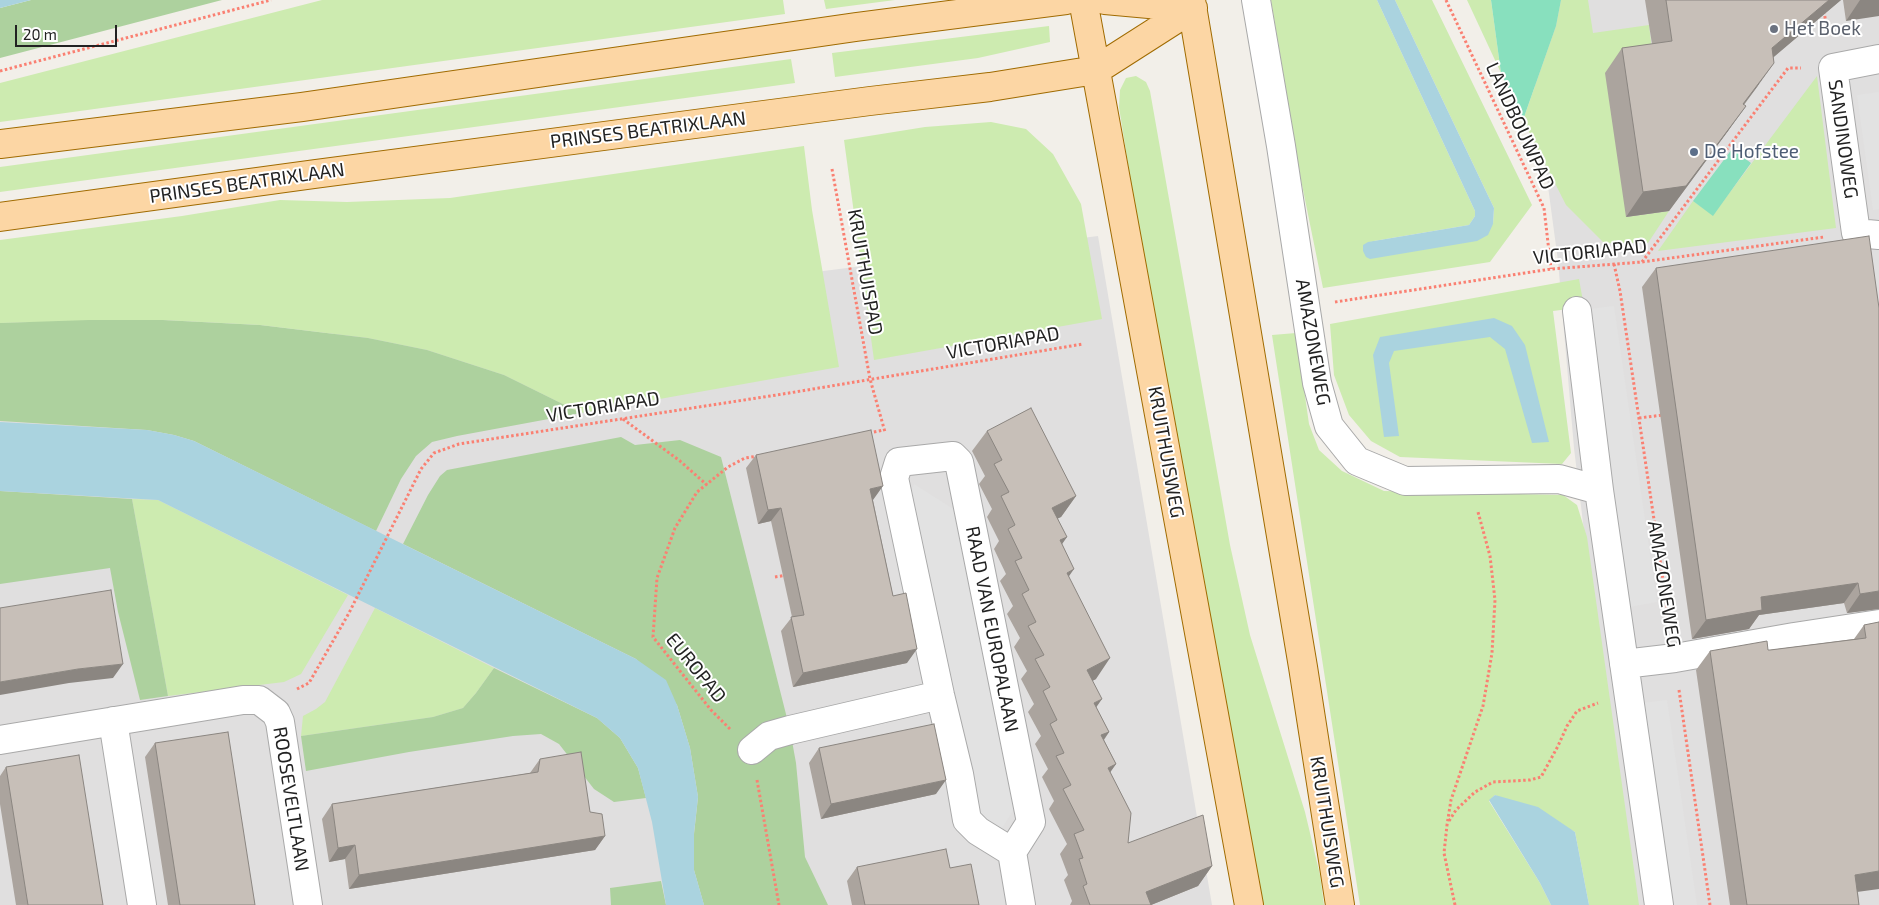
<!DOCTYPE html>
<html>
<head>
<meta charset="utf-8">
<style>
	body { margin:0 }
	#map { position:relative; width:1879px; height:905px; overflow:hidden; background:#f2efe9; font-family:"Exo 2",sans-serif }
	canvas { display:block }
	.scale { position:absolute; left:15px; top:25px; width:102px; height:22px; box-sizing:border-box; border:2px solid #222; border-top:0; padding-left:6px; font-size:15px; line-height:18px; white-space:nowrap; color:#222; -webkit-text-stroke:4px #fff; paint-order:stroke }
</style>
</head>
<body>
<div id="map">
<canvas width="1879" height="905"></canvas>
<div class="scale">20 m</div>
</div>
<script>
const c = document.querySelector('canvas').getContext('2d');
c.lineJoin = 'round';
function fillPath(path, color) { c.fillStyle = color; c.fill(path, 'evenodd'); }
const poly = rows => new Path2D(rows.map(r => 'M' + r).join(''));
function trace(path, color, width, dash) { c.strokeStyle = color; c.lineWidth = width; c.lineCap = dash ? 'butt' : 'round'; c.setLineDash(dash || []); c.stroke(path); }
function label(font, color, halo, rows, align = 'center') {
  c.font = font + ' "Exo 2",sans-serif'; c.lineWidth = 4; c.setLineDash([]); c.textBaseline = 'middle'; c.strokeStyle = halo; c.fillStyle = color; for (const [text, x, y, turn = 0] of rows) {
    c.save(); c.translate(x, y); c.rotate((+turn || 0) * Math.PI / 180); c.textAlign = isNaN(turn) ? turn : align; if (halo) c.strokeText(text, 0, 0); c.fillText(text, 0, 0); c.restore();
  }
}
fillPath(poly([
	[1523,0,1879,0,1879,905,1629,905,1574,448,1558,261],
	[1098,236,1212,905,0,905,0,376]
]), '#e0dfdf');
fillPath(poly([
	[322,0,783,0,785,14,0,122,0,83],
	[824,0,895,0,826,9],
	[1271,0,1377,0,1475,211,1475,216,1469,225,1368,242,1493,224,1494,208,1395,0,1432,0,1532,205,1490,262,1323,288,1301,180],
	[1467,0,1491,0,1501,73],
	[1561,0,1588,0,1593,33,1649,25,1654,66,1626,217,1669,211,1648,243,1604,243,1566,205,1523,120,1556,26],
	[1049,26,1050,42,978,58,835,77,832,53],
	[791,59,795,83,0,192,0,167],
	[1136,76,1146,82,1150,91,1230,545,1250,635,1305,812,1320,875,1324,905,1259,905,1156,341,1119,107,1120,90,1126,78],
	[1817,76,1836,228,1658,251,1693,201,1713,215],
	[991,122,1026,129,1053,154,1081,204,1102,319,874,360,844,140,925,127],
	[804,146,812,210,839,367,581,413,504,375,427,350,368,338,260,325,163,320,0,323,0,240,182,216,280,200,347,202,450,198],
	[1579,279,1584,307,1553,311,1571,453,1562,464,1400,457,1371,441,1349,415,1334,375,1330,324],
	[1296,333,1309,424,1319,450,1342,471,1384,491,1563,495,1577,505,1587,537,1639,905,1589,905,1575,832,1495,795,1489,801,1540,883,1551,905,1360,905,1272,335],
	[132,499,158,500,348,595,301,674,284,682,168,696],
	[375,608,494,668,476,693,463,708,433,717,301,736,303,716,316,709,325,702]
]), '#cdebb0');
fillPath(poly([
	[31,0,222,0,0,58,0,8],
	[89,320,163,320,260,325,368,338,427,350,504,375,581,413,457,436,432,442,416,456,401,479,376,531,194,441,174,435,147,430,0,421,0,323],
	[621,437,635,445,680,440,721,457,790,730,796,763,805,857,828,905,704,905,694,870,694,834,698,797,690,748,677,705,636,659,403,544,428,495,440,476,447,470],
	[0,491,132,499,168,696,140,700,118,612,110,568,0,584],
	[494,668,597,718,620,738,638,768,646,798,614,802,594,789,559,744,541,734,513,736,409,752,306,771,301,736,433,717,463,708,476,693],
	[661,881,666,905,611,905,610,888]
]), '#add19e');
fillPath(poly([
	[1491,0,1561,0,1556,26,1523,120,1501,73],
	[1732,149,1751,163,1713,216,1693,201]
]), '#88e0be');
fillPath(poly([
	[1879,92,1879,209,1873,210,1857,95],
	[1614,306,1657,602,1629,607,1589,309],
	[914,484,955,510,1014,809,1001,830,972,810,909,496],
	[1667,700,1697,905,1671,905,1642,703]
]), '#e2e2e2');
fillPath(poly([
	[0,0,31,0,0,8],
	[1377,0,1395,0,1494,208,1493,224,1488,235,1477,241,1370,259,1366,257,1363,251,1363,245,1368,242,1469,225,1475,216,1475,211],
	[1494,318,1512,326,1525,345,1549,442,1532,443,1505,349,1490,337,1394,351,1389,363,1399,436,1384,437,1373,355,1380,337],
	[0,422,147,430,174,435,194,441,636,659,666,680,677,705,690,748,698,797,694,833,694,870,704,905,666,905,652,822,638,768,620,738,597,718,158,500,0,491],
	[1495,795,1538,807,1575,832,1589,905,1551,905,1540,883,1489,800]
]), '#aad3df');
const street = poly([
	[1256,0,1281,146,1317,383,1329,426,1357,461,1405,481,1559,479,1599,490],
	[1879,59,1833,68,1856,233,1879,235],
	[1577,311,1599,490,1659,905],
	[1624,664,1675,658,1794,637,1879,624],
	[113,721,142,905],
	[0,740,243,700,259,700,276,713,280,722,308,905],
	[752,750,769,736,790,730,940,695],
	[1012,852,978,831,967,820,959,774,940,695,894,478,899,462,953,456,959,462,1031,822,1012,852,1021,905]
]);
const primary = poly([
	[1083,0,1249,905],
	[1105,0,1193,8],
	[1191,0,1303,667,1340,905],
	[0,144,302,107,856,27,1066,0],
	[0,217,315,174,870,101,990,87,1077,73,1096,70,1193,8]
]);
trace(street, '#a9a9a9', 30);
trace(primary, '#a06b00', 30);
trace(poly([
	[1446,0,1544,208,1551,269],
	[1824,11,1828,36],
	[0,71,271,0],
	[832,169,870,379,885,432],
	[1642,262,1788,68,1801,68],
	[1614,264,1620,291,1670,627],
	[1335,302,1551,269,1642,262,1824,237],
	[1639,418,1663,415],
	[623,419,680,461,707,485],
	[869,433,884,430],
	[775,577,787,575],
	[297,689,309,683,349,613,421,469,434,453,459,444,783,394,1083,344],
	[1679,690,1710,905],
	[730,729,711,710,653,637,657,578,675,528,697,492,728,467,745,458,758,456],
	[757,780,779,905],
	[1449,821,1456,810,1475,792,1493,782,1530,780,1541,777,1558,746,1567,726,1577,711,1598,703],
	[1455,905,1444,853,1447,825,1451,800,1483,706,1492,653,1495,600,1490,556,1478,512]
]), '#fa8072', 3, [2.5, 2.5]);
trace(street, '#fff', 28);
trace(primary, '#fcd6a4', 28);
fillPath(poly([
	[1645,0,1841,0,1773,57,1757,87,1744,105,1728,131,1669,211,1626,217,1605,73,1622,48,1652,44],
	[1843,0,1879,0,1846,21],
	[1656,268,1877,609,1847,613,1844,603,1759,615,1749,629,1692,639,1642,287],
	[987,431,1076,496,1061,517,1058,518,1062,545,1069,577,1096,679,1092,681,1096,707,1109,732,1104,740,1116,764,1110,772,1128,843,1212,866,1198,886,1151,905,1070,905,1072,901,1064,880,1068,875,1060,854,1067,844,1049,809,1054,801,1042,777,1048,769,1035,744,1041,736,1028,712,1034,704,1021,679,1027,671,1014,647,1020,638,1007,614,1013,606,1000,581,1006,574,994,549,999,541,987,517,992,509,979,484,985,476,972,451],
	[756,455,873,500,907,663,793,687,781,631,792,617,771,521,758,524,746,468],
	[1879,622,1858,892,1859,905,1730,905,1696,670,1710,651,1768,650,1770,650,1854,639,1864,625],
	[155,743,255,905,168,905,145,757],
	[819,748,936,794,821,819,809,763],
	[540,759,590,812,605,836,595,850,349,889,345,859,329,862,322,819,332,804,530,773],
	[6,767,103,905,16,905,0,804,0,776],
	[857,867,950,868,979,905,852,905,847,881]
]), '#aba49e');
fillPath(poly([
	[1829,0,1841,0,1755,73,1772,48],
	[1860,0,1879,0,1879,16,1846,21],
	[1774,63,1757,87,1725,129,1743,104],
	[1746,106,1728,131,1669,211,1626,217,1643,192],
	[883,486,873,500,860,502,870,489],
	[1076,496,1061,517,1038,528,1052,508],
	[781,508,771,521,758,524,768,510],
	[1067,537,1053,557,1060,540],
	[1074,569,1060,589,1067,573],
	[1858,583,1844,603,1759,615,1749,629,1692,639,1706,620,1761,597],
	[1879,591,1879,609,1847,613,1860,594],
	[917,649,907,663,793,687,803,673],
	[1110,658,1096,679,1073,691,1087,670],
	[123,664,113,678,69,683,0,695,0,682,78,669],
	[1102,699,1088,719,1094,703],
	[1109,732,1095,752,1101,735],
	[1116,764,1102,784,1108,768],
	[946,780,936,794,821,819,831,804],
	[605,836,595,850,349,889,359,875],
	[355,845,345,859,329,862,338,848],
	[1212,866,1198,886,1151,905,1146,892],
	[1879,871,1879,889,1842,894,1855,875]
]), '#8b8681');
const building = poly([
	[1666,0,1829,0,1772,48,1774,63,1743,104,1746,106,1686,186,1643,192,1622,48,1672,41,1666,0],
	[1869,236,1879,308,1879,591,1860,594,1858,583,1761,597,1762,610,1706,620,1656,268,1869,236],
	[1031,408,1076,496,1052,508,1067,537,1060,540,1074,569,1067,573,1110,658,1087,670,1102,699,1094,703,1109,732,1101,735,1116,764,1108,768,1131,813,1128,843,1203,815,1212,866,1146,892,1151,905,1090,905,1083,886,1087,884,1079,859,1083,858,1074,834,1084,830,1063,789,1071,785,1056,756,1064,753,1050,724,1057,720,1043,691,1050,687,1035,659,1044,655,1028,626,1036,622,1022,594,1029,590,1015,561,1022,558,1008,529,1015,525,1001,496,1009,492,994,464,1002,460,987,431,1031,408],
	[871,430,883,486,870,489,893,596,906,593,917,649,803,673,791,617,804,615,781,508,768,510,756,455,871,430],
	[111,590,123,664,78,669,0,682,0,608,111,590],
	[1879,622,1879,871,1855,875,1859,905,1747,905,1710,651,1767,641,1768,650,1770,650,1866,638,1864,625,1879,622],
	[934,724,946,780,831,804,819,748,934,724],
	[228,732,255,905,180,905,155,743,228,732],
	[581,752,590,812,602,814,605,836,359,875,355,845,338,848,332,804,538,772,540,759,581,752],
	[79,755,103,905,28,905,6,767,79,755],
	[946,849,950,868,971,864,979,905,865,905,857,867,946,849]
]);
fillPath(building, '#c7bfb8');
trace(building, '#8b8681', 1);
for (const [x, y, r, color] of [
	[1774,29,5,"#6b7280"],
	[1694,152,5,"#5c6f8a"]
]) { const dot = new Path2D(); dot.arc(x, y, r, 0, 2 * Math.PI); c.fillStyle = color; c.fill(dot); trace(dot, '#fff', 2); }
label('19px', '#5b616d', '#fff', [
	["Het Boek",1784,29]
], 'left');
label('19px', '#222', '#fff', [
	["LANDBOUWPAD",1520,126,65],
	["PRINSES BEATRIXLAAN",648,130,-7],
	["SANDINOWEG",1843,139,82],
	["PRINSES BEATRIXLAAN",247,183,-8],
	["VICTORIAPAD",1590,252,-6],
	["KRUITHUISPAD",865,272,80],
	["AMAZONEWEG",1313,342,80],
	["VICTORIAPAD",1003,343,-10],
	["VICTORIAPAD",603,407,-9],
	["KRUITHUISWEG",1166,452,80],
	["AMAZONEWEG",1664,584,81],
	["RAAD VAN EUROPALAAN",992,629,79],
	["EUROPAD",696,668,51],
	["ROOSEVELTLAAN",291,799,81],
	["KRUITHUISWEG",1327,822,81]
]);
label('19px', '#4e5e75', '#fff', [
	["De Hofstee",1704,152]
], 'left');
</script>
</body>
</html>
